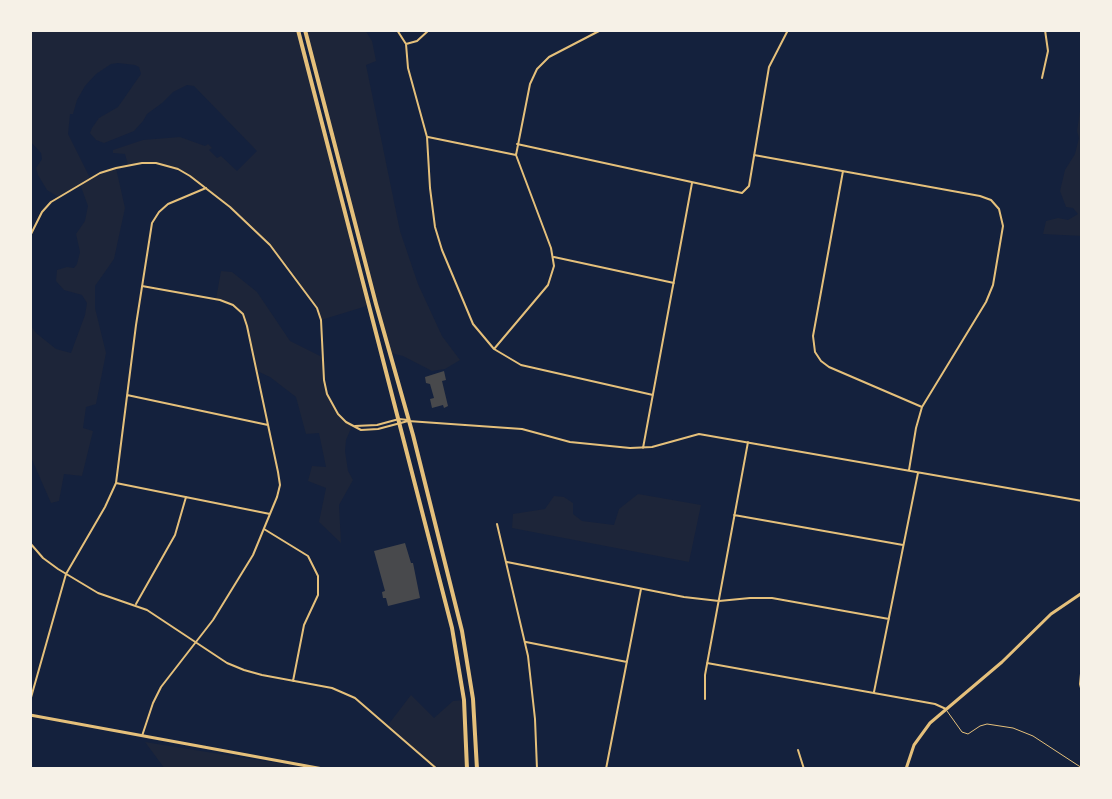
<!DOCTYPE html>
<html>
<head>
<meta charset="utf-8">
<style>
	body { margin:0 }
	#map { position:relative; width:1112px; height:799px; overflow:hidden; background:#14213d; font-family:Roboto,sans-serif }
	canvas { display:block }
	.frame { position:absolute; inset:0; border:32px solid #f6f1e7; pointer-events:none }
</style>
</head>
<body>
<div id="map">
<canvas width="1112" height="799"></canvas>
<div class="frame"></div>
</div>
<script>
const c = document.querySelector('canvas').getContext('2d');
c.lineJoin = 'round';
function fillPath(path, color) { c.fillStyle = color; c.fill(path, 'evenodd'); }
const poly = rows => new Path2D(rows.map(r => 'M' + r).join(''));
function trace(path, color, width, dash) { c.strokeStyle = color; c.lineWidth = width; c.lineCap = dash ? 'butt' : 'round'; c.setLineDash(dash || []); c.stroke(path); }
fillPath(poly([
	[30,30,298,30,370,305,321,320,317,308,290,269,270,245,230,207,184,172,156,163,128,165,125,154,113,153,113,150,143,140,180,137,205,146,208,144,212,148,209,150,217,158,221,156,237,171,257,151,194,86,187,85,173,92,162,103,147,114,143,121,134,131,104,143,96,140,90,133,92,128,99,118,118,107,141,74,139,67,135,65,118,63,111,64,96,74,85,86,77,100,73,114,70,114,68,134,90,178,116,168,125,208,114,259,95,286,95,308,106,353,96,404,86,407,83,428,93,431,82,476,64,474,59,501,51,503,30,455,30,324,36,333,56,349,71,353,85,315,87,303,82,295,64,290,56,281,57,270,67,267,74,268,77,264,80,252,76,234,85,221,88,206,80,184,58,197,47,190,38,175,36,168,42,159,41,153,30,141],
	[305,30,365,30,372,41,376,61,366,65,400,231,418,284,442,336,460,360,445,369,432,371,403,356,390,353],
	[1082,98,1082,236,1043,234,1046,221,1058,218,1068,220,1078,214,1073,208,1066,207,1060,191,1065,170,1075,154,1079,138,1077,131],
	[221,271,232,272,257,292,290,341,322,357,324,380,327,394,338,414,352,426,346,440,345,451,348,471,353,480,339,505,341,543,319,522,326,488,308,481,312,466,326,467,319,433,306,434,296,397,270,377,257,371,247,326,243,314,233,305,216,299],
	[638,494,701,505,689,562,512,528,513,514,545,509,554,496,564,497,573,503,573,514,582,521,614,525,619,509],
	[411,695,434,718,453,701,464,700,467,769,437,769,388,725],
	[145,742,232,756,316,769,165,769]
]), '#1d2539');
fillPath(poly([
	[444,371,446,380,442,381,448,406,444,408,443,405,432,408,430,399,434,398,430,384,426,383,425,377],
	[405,543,411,563,413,563,420,598,388,606,386,598,383,598,382,592,385,591,374,551]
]), '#48494c');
trace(poly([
	[947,711,962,732,968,734,980,726,987,724,1013,728,1033,736,1082,768]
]), '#e5c07b', 1);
trace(poly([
	[397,30,406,44,408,68,427,137,430,188,435,227,442,250,473,324,494,349,521,365,653,395],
	[406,44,417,41,429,30],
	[1042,78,1048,51,1045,30],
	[428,137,516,155],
	[517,144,742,193,749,186,769,67,788,30],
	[754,155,980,196,991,200,999,209,1003,226,993,285,986,302,922,407,916,428,909,470],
	[843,171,813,336,815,352,821,361,829,367,922,407],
	[554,257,674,283],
	[494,349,548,285,554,266,551,248,516,155,530,84,537,69,549,57,601,30],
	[127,395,268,425],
	[408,421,522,429,570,442,630,448,652,447,699,434,1082,501],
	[643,448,692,183],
	[116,483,270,514],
	[734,515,903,545],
	[497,524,528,656,535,719,537,769],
	[264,529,308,556,318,576,318,595,304,625,293,681],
	[30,543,43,558,58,569,98,593,147,610,227,663,244,670,262,675,332,688,355,698,437,769],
	[507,562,684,597,719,601,750,598,772,598,889,619],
	[136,604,175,535,186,497],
	[526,642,627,662],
	[707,663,935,704,946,709],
	[1082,663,1080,684,1082,692],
	[874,692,918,473],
	[705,699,705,675,748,442],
	[30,701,66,574,105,507,116,483,136,325,152,223,159,212,168,204,206,188],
	[142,736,153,703,161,687,213,620,253,555,277,497,280,485,278,472,247,326,243,314,233,305,220,300,142,286],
	[798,750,804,769],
	[606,769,641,589]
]), '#e5c07b', 2);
trace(poly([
	[30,236,42,212,51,202,100,173,116,168,142,163,156,163,178,169,190,176,230,207,270,245,317,308,321,320,324,380,327,394,338,414,346,422,361,430,378,429,408,421],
	[355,426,377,425,399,419,408,420]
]), '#e5c07b', 2);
trace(poly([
	[30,715,323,769],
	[906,769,914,745,930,723,1002,662,1051,614,1082,593]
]), '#e5c07b', 3);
trace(poly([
	[298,30,452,628,464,700,467,769],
	[305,30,376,304,413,435,462,631,473,699,477,769]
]), '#e5c07b', 4);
</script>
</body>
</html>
